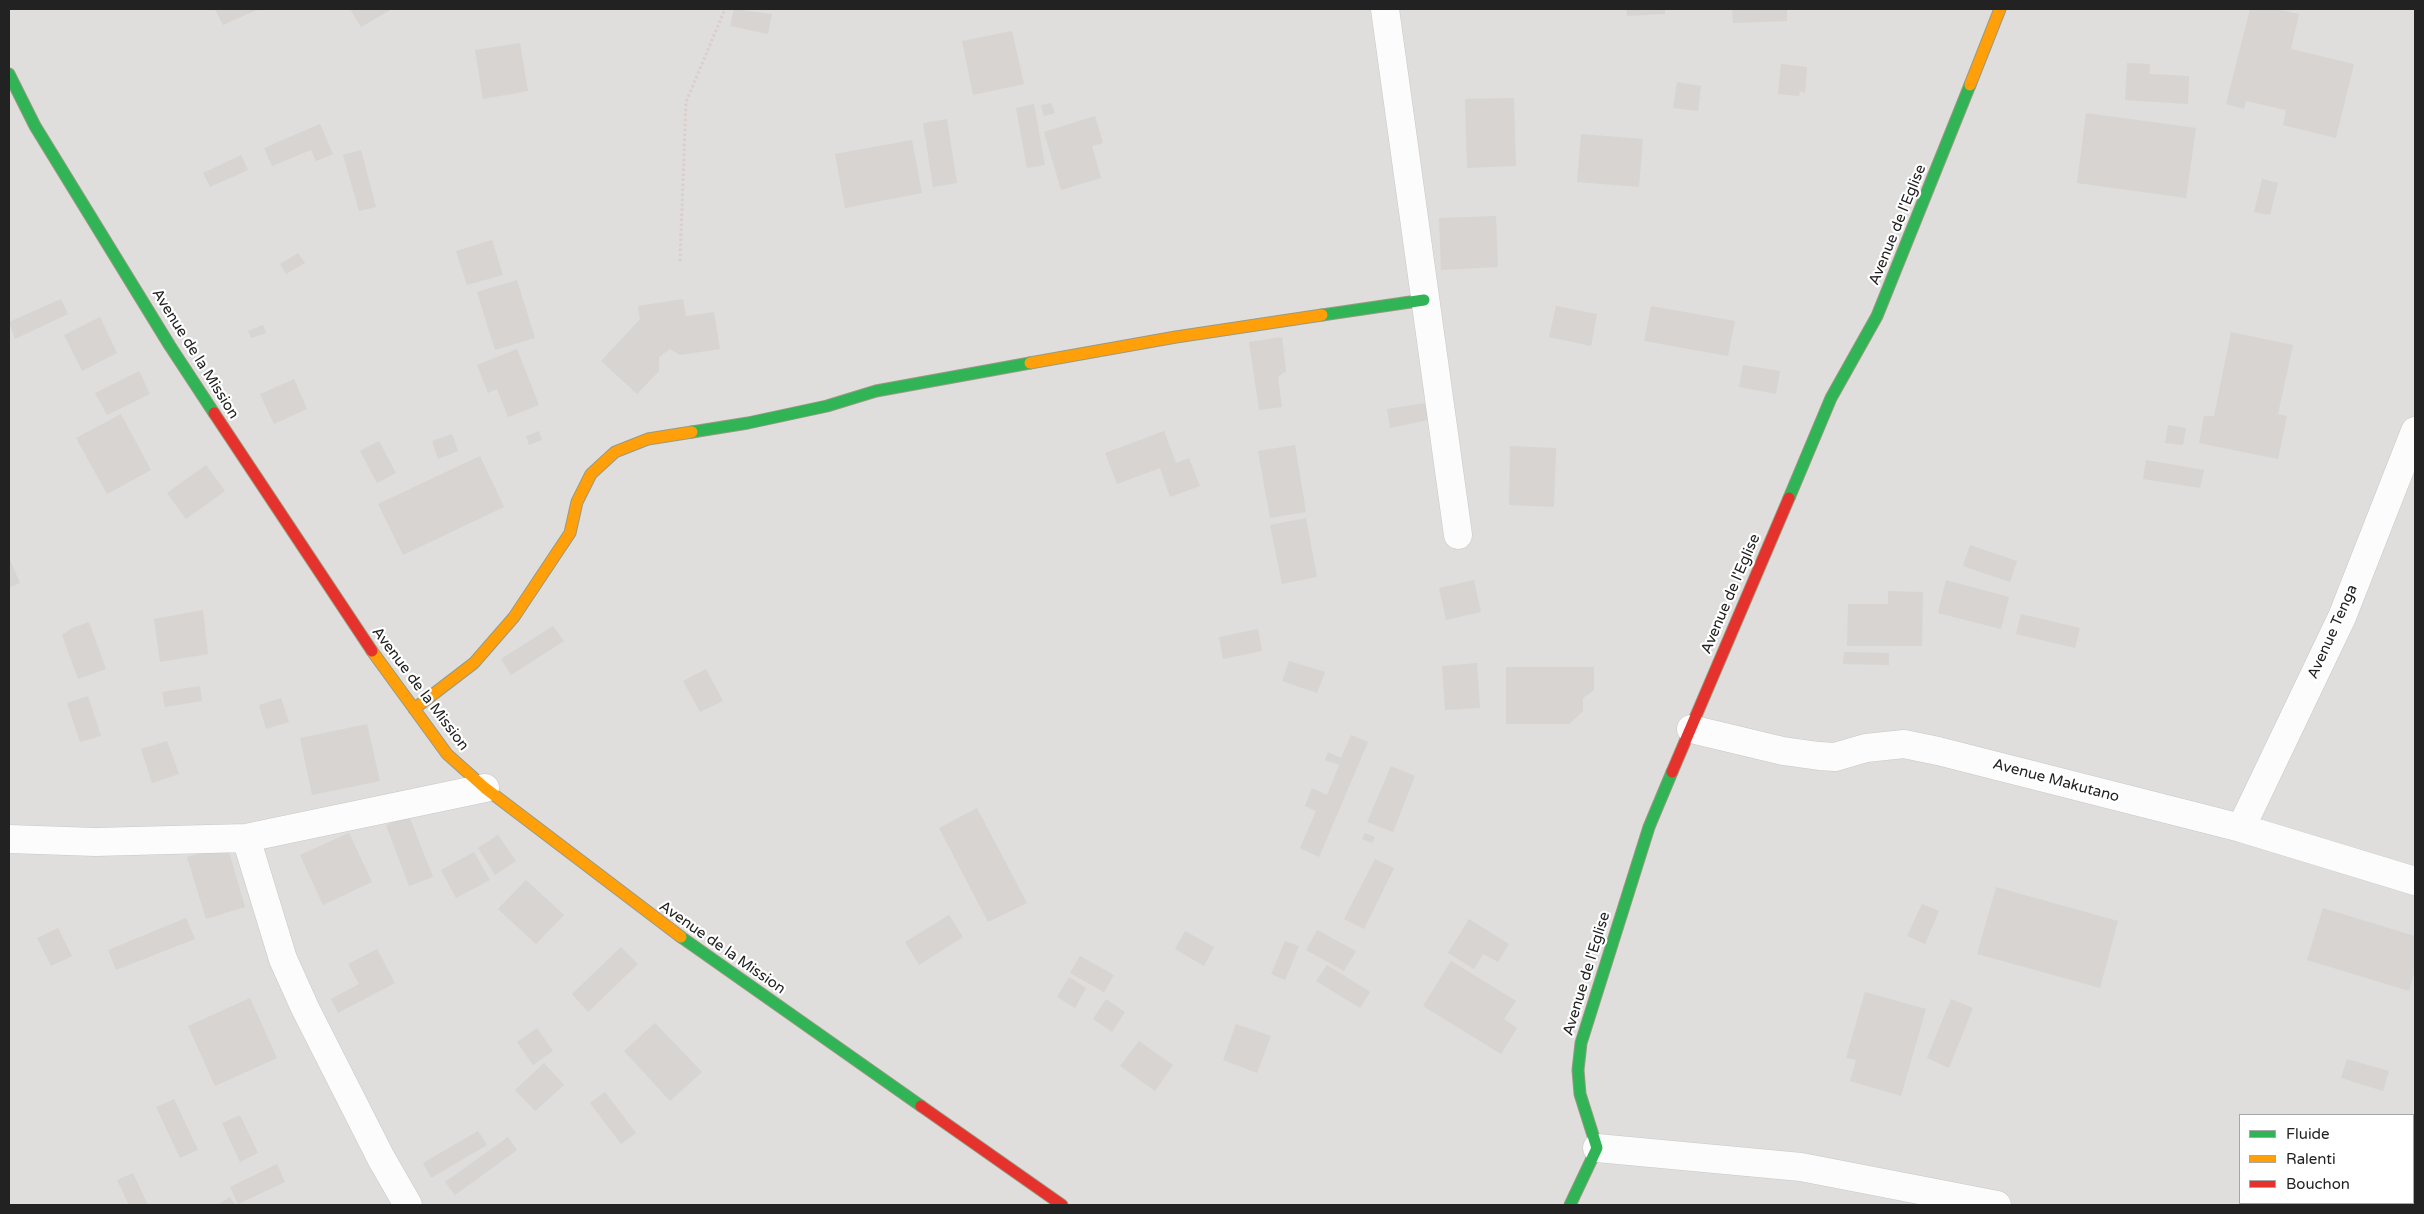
<!DOCTYPE html>
<html>
<head>
<meta charset="utf-8">
<style>
	body { margin:0 }
	#map { position:relative; width:2424px; height:1214px; overflow:hidden; background:#f0eeeb; font-family:"Varela Round",sans-serif }
	canvas { display:block }
	.frame { position:absolute; inset:0; border:10px solid #222; pointer-events:none }
	.legend { position:absolute; left:2239px; top:1114px; width:175px; height:90px; box-sizing:border-box; background:#fff; border:1px solid #a7a7a7; margin:0; padding:6px 9px; list-style:none; font-size:15px; color:#222 }
	.legend li { display:flex; align-items:center; gap:10px; height:25px }
	.legend b { width:25px; border:1px solid #a7a7a7 }
</style>
</head>
<body>
<div id="map">
<canvas width="2424" height="1214"></canvas>
<div class="frame"></div>
<ul class="legend">
<li><b style="height:6px;background:#30b455"></b>Fluide</li>
<li><b style="height:6px;background:#ff9f0a"></b>Ralenti</li>
<li><b style="height:6px;background:#e5322d"></b>Bouchon</li>
</ul>
</div>
<script>
const c = document.querySelector('canvas').getContext('2d');
c.lineJoin = 'round';
function fillPath(path, color) { c.fillStyle = color; c.fill(path, 'evenodd'); }
const poly = rows => new Path2D(rows.map(r => 'M' + r).join(''));
function trace(path, color, width, dash) { c.strokeStyle = color; c.lineWidth = width; c.lineCap = dash ? 'butt' : 'round'; c.setLineDash(dash || []); c.stroke(path); }
function label(font, color, halo, rows, align = 'center') {
  c.font = font + ' "Varela Round",sans-serif'; c.lineWidth = 4.5; c.setLineDash([]); c.textBaseline = 'middle'; c.strokeStyle = halo; c.fillStyle = color; for (const [text, x, y, turn = 0] of rows) {
    c.save(); c.translate(x, y); c.rotate((+turn || 0) * Math.PI / 180); c.textAlign = isNaN(turn) ? turn : align; if (halo) c.strokeText(text, 0, 0); c.fillText(text, 0, 0); c.restore();
  }
}
fillPath(poly([
	[9,9,2415,9,2415,1205,9,1205],
	[2240,1115,2413,1115,2413,1203,2240,1203]
]), '#dfdedc');
fillPath(poly([
	[215,9,259,9,223,25],
	[350,9,392,9,361,27],
	[734,9,772,14,768,34,730,26],
	[1626,9,1665,9,1665,14,1627,16],
	[1732,9,1787,9,1787,21,1733,23],
	[2250,9,2277,9,2299,14,2291,49,2354,64,2336,138,2283,125,2286,110,2246,101,2244,109,2226,104],
	[1012,31,1024,84,973,95,962,41],
	[520,43,528,91,483,99,475,50],
	[2127,63,2150,64,2149,74,2189,76,2188,104,2125,100],
	[1781,64,1807,67,1805,93,1800,91,1799,96,1778,94],
	[1677,82,1701,86,1698,111,1673,108],
	[1514,98,1516,166,1467,168,1465,99],
	[1051,103,1055,113,1044,116,1041,105],
	[1034,104,1045,165,1027,168,1016,108],
	[2086,113,2196,128,2186,198,2077,183],
	[1095,116,1103,143,1092,146,1101,178,1061,190,1044,132],
	[947,119,957,183,933,187,923,123],
	[320,124,333,154,316,161,311,150,272,166,264,148],
	[1581,134,1643,139,1639,187,1577,182],
	[912,140,922,193,845,208,835,154],
	[361,150,376,207,359,211,343,155],
	[241,155,248,170,210,187,203,173],
	[2262,179,2278,183,2270,215,2254,212],
	[1496,216,1498,267,1441,270,1439,218],
	[492,240,503,275,467,285,456,251],
	[298,253,305,263,286,274,280,264],
	[517,280,535,338,495,350,477,292],
	[61,299,68,314,15,339,9,322],
	[683,299,686,316,714,312,720,349,680,355,670,349,659,357,659,371,637,394,601,361,640,319,638,306],
	[1556,306,1597,314,1591,346,1549,337],
	[1651,306,1735,321,1728,356,1644,341],
	[100,317,117,353,82,371,64,335],
	[263,325,266,333,251,338,248,331],
	[2231,332,2293,345,2278,414,2287,416,2278,459,2199,443,2204,416,2214,416],
	[1282,337,1286,371,1278,377,1282,407,1259,410,1249,342],
	[517,349,539,405,508,417,497,389,488,393,477,365],
	[1743,365,1780,371,1776,394,1739,387],
	[139,371,150,394,107,415,95,393],
	[294,379,307,409,274,424,260,394],
	[1425,403,1428,420,1390,428,1387,409],
	[121,414,151,470,107,494,76,438],
	[2168,425,2186,428,2183,445,2165,443],
	[539,431,542,440,529,445,526,436],
	[1164,431,1176,463,1189,458,1200,486,1170,497,1160,468,1117,484,1105,453],
	[452,434,458,451,438,459,432,441],
	[379,441,396,473,377,483,360,451],
	[1295,445,1306,512,1270,518,1258,451],
	[1510,446,1556,448,1554,507,1509,505],
	[480,456,504,507,403,555,378,504],
	[2146,460,2204,470,2200,488,2143,479],
	[206,465,225,491,186,519,167,493],
	[1306,518,1317,577,1282,584,1270,525],
	[1970,545,2017,561,2010,582,1963,566],
	[9,558,20,583,9,588],
	[1474,580,1481,612,1446,620,1439,588],
	[1946,580,2009,597,2001,629,1938,613],
	[1888,591,1923,592,1922,646,1847,646,1848,604,1888,604],
	[203,610,208,654,160,662,154,619],
	[2021,614,2080,628,2075,648,2016,634],
	[89,622,106,669,78,679,62,635,72,628],
	[553,626,564,641,511,675,501,659],
	[1258,629,1262,651,1223,659,1219,637],
	[1844,652,1889,653,1889,665,1843,664],
	[1289,661,1325,672,1317,693,1282,681],
	[1477,663,1480,708,1445,710,1442,666],
	[1506,667,1594,667,1594,690,1583,698,1583,711,1569,724,1506,724],
	[706,669,723,701,700,712,683,681],
	[200,686,202,701,165,707,162,692],
	[88,696,101,736,80,742,67,703],
	[281,698,289,722,266,729,259,705],
	[367,724,380,781,312,795,300,738],
	[1351,735,1368,742,1319,857,1300,848,1316,811,1305,806,1312,788,1327,795,1339,765,1325,760,1328,752,1341,758],
	[167,741,179,774,152,783,141,749],
	[1391,766,1415,776,1393,832,1367,822],
	[977,808,1027,903,988,922,939,828],
	[409,816,433,877,409,886,386,825],
	[349,833,372,882,323,905,300,855],
	[1365,833,1375,837,1372,843,1362,839],
	[498,835,516,861,495,875,478,848],
	[227,845,245,907,206,919,187,857],
	[474,852,490,880,456,898,441,870],
	[1375,859,1394,868,1364,929,1344,919],
	[526,880,564,915,536,944,498,909],
	[1996,887,2118,921,2100,988,1977,954],
	[1922,904,1939,911,1925,944,1907,936],
	[2323,908,2415,936,2415,969,2409,991,2307,960],
	[949,915,963,937,919,965,905,942],
	[186,918,195,939,116,970,108,950],
	[1469,919,1509,944,1498,962,1483,954,1474,969,1448,953],
	[58,928,72,956,51,966,37,938],
	[1317,930,1356,951,1344,971,1306,950],
	[1185,931,1214,947,1204,966,1175,949],
	[1285,941,1299,946,1285,980,1271,974],
	[621,947,638,964,588,1012,572,994],
	[377,949,395,983,338,1013,331,999,359,984,348,964],
	[1080,956,1114,975,1104,992,1070,973],
	[1451,961,1516,1001,1504,1019,1517,1028,1501,1054,1423,1006],
	[1327,965,1370,992,1360,1008,1316,981],
	[1069,977,1086,988,1075,1008,1057,997],
	[1865,992,1926,1009,1901,1096,1850,1081,1856,1060,1846,1058],
	[250,998,277,1058,215,1086,188,1026],
	[1106,999,1125,1012,1112,1032,1093,1019],
	[1951,999,1973,1008,1949,1068,1927,1058],
	[655,1023,702,1072,670,1101,624,1051],
	[1236,1024,1271,1036,1257,1073,1223,1060],
	[537,1028,553,1051,533,1065,517,1042],
	[1139,1041,1173,1065,1155,1091,1120,1066],
	[2347,1059,2389,1071,2383,1091,2341,1078],
	[544,1063,564,1085,535,1111,515,1090],
	[605,1092,636,1133,621,1144,590,1103],
	[174,1099,198,1150,180,1158,156,1107],
	[240,1115,258,1153,240,1162,222,1123],
	[478,1131,487,1145,431,1178,423,1163],
	[508,1137,517,1150,455,1195,445,1182],
	[277,1164,285,1182,238,1204,230,1187],
	[133,1173,148,1205,129,1205,117,1180],
	[230,1197,235,1205,217,1205]
]), '#d7d4d2');
const street = poly([
	[1385,9,1458,535],
	[1691,729,1783,751,1819,756,1835,757,1866,748,1904,744,1938,751,2241,828,2415,881],
	[2241,828,2342,617,2415,431],
	[246,838,283,959,305,1008,381,1158,408,1205],
	[9,839,95,842,246,838,485,788],
	[1597,1148,1801,1167,1997,1205]
]);
const fast = poly([
	[9,74,35,126,170,346,214,413],
	[1322,315,1424,300],
	[692,432,748,423,827,406,876,391,1030,363],
	[1789,498,1831,398,1877,316,1970,85],
	[681,937,921,1106],
	[1570,1205,1597,1148,1580,1094,1578,1070,1581,1043,1649,827,1672,772]
]);
const slow = poly([
	[1970,85,2000,9],
	[1030,363,1176,337,1322,315],
	[372,651,447,754,485,788,681,937],
	[414,709,474,663,514,617,570,533,577,502,591,474,615,452,648,439,692,432]
]);
const jam = poly([
	[214,413,372,651],
	[1672,772,1789,498],
	[921,1106,1062,1205]
]);
trace(street, '#c9c8c7', 29);
trace(fast, '#999a82', 13);
trace(slow, '#999a82', 13);
trace(jam, '#999a82', 13);
trace(poly([
	[680,261,686,102,725,9]
]), '#dccecd', 3, [2.5, 2.5]);
trace(street, '#fdfcfc', 28);
trace(fast, '#30b455', 11);
trace(slow, '#ff9f0a', 11);
trace(jam, '#e5322d', 11);
label('15px', '#222', '#fff', [
	["Avenue de l'Eglise",1898,225,-68],
	["Avenue de la Mission",195,354,58],
	["Avenue de l'Eglise",1731,594,-67],
	["Avenue Tenga",2333,632,-66],
	["Avenue de la Mission",420,689,53],
	["Avenue Makutano",2056,781,15],
	["Avenue de la Mission",722,948,35],
	["Avenue de l'Eglise",1587,974,-73]
]);
</script>
</body>
</html>
